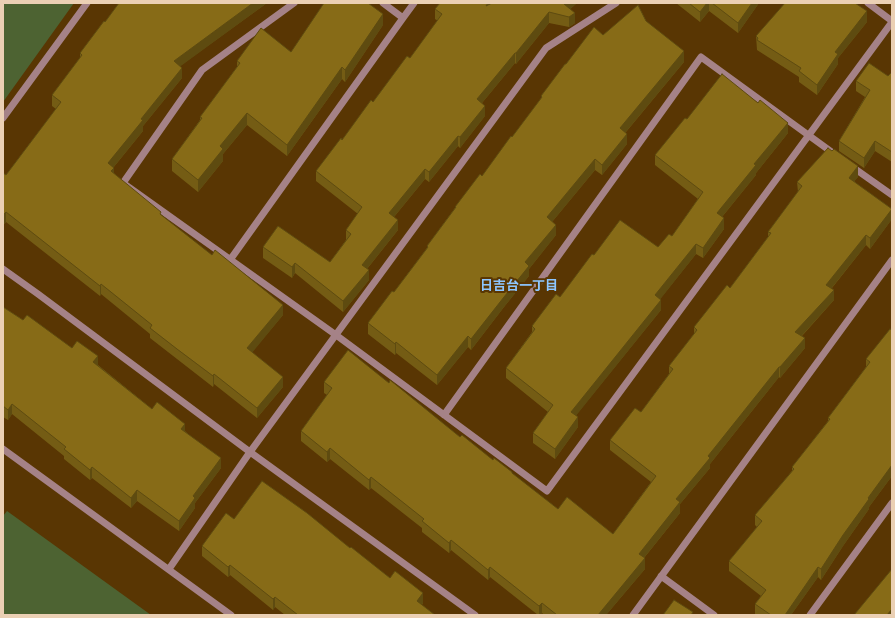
<!DOCTYPE html>
<html>
<head>
<meta charset="utf-8">
<style>
	body { margin:0 }
	#map { position:relative; width:895px; height:618px; overflow:hidden; background:#593603; font-family:"Times New Roman",serif }
	canvas { display:block }
	.frame { position:absolute; inset:0; border:4px solid #ebd0b4; pointer-events:none }
</style>
</head>
<body>
<div id="map">
<canvas width="895" height="618"></canvas>
<div class="frame"></div>
</div>
<script>
const c = document.querySelector('canvas').getContext('2d');
c.lineJoin = 'round';
function fillPath(path, color) { c.fillStyle = color; c.fill(path, 'evenodd'); }
const poly = rows => new Path2D(rows.map(r => 'M' + r).join(''));
function trace(path, color, width, dash) { c.strokeStyle = color; c.lineWidth = width; c.lineCap = dash ? 'butt' : 'round'; c.setLineDash(dash || []); c.stroke(path); }
function label(font, color, halo, rows, align = 'center') {
  c.font = font + ' "Times New Roman","Noto Sans JP",serif'; c.lineWidth = 4; c.setLineDash([]); c.textBaseline = 'middle'; c.strokeStyle = halo; c.fillStyle = color; for (const [text, x, y, turn = 0] of rows) {
    c.save(); c.translate(x, y); c.rotate((+turn || 0) * Math.PI / 180); c.textAlign = isNaN(turn) ? turn : align; if (halo) c.strokeText(text, 0, 0); c.fillText(text, 0, 0); c.restore();
  }
}
fillPath(poly([
	[3,3,74,3,3,102],
	[7,511,151,615,3,615,3,516]
]), '#4d6332');
trace(poly([
	[294,3,202,70,123,183,336,335,547,491,892,22],
	[383,3,403,18,414,3],
	[868,3,892,21],
	[3,118,87,3],
	[851,166,892,195],
	[230,260,403,18],
	[3,269,38,294,250,452,475,615],
	[444,415,701,57,833,153],
	[3,449,231,615],
	[169,569,250,452,546,48,616,3],
	[661,576,714,615],
	[633,615,892,260],
	[810,615,892,503]
]), '#a58287', 7);
fillPath(poly([
	[119,3,267,3,180,66,182,78,143,126,143,131,113,168,114,174,161,215,283,315,252,352,283,387,257,418,214,384,213,387,150,338,150,334,101,294,100,296,6,222,3,225,3,173,6,175,56,109,52,106,52,95,80,58,80,53,105,22],
	[440,3,577,3,570,9,575,23,569,27,549,23,516,64,515,63,482,103,485,116,460,148,458,146,429,182,425,179,394,217,398,230,367,269,369,280,343,312,295,273,292,278,263,258,263,247,330,262,346,240,346,230,358,214,316,181,316,171,410,58,438,21,435,19,435,9],
	[676,3,759,3,738,33,709,11,700,22],
	[646,21,684,62,626,132,627,144,602,175,595,170,552,222,556,235,529,269,529,276,504,307,471,350,468,347,437,385,396,353,395,355,368,334,368,323,394,292,427,248,427,246,455,208,455,207,482,176,512,137,541,99,541,96,566,64,603,35],
	[867,22,838,58,838,64,817,95,799,82,799,77,757,50,756,36],
	[383,25,345,82,342,79,287,156,247,125,223,154,223,161,198,192,172,171,172,159,200,120,200,117,237,67,237,61,291,52],
	[892,72,892,162,875,151,864,168,839,151,839,141,865,97,856,91,856,81,888,76],
	[687,119,788,133,756,173,756,175,722,217,724,229,703,258,696,254,660,299,661,310,576,415,578,427,555,459,533,443,533,433,548,412,506,378,506,368,532,332,532,326,560,297,594,255,658,247,672,236,698,199,655,165,655,155],
	[858,177,854,181,892,219,870,249,866,245,832,288,834,300,802,336,805,348,780,378,779,377,710,464,710,468,680,504,680,513,644,558,645,569,606,615,544,615,542,613,540,615,538,615,490,577,488,580,451,550,449,553,422,532,422,528,371,488,369,490,330,459,327,462,301,441,301,431,327,395,324,393,324,382,389,383,460,437,512,474,558,509,613,534,651,482,610,450,610,440,641,412,669,374,669,366,694,334,694,327,730,288,768,237,768,232,798,192,797,182],
	[3,307,23,320,72,348,98,365,152,409,185,431,221,468,195,503,195,508,179,531,137,501,131,508,92,478,90,480,64,459,64,456,12,414,8,420,3,417],
	[892,330,892,476,869,507,869,509,843,546,821,580,818,577,791,615,756,615,755,614,755,604,761,596,729,571,729,561,757,527,755,525,755,515,792,471,792,467,828,421,828,418,866,367,866,359],
	[234,519,350,548,423,603,422,605,435,615,285,615,275,607,273,610,230,575,228,577,202,556,202,546]
]), '#745c14');
fillPath(poly([
	[253,3,267,3,174,71,174,61],
	[566,3,577,3,564,15,564,4],
	[707,3,709,3,709,11,700,22,700,12],
	[752,3,759,3,738,33,738,23],
	[867,11,867,22,838,58,838,64,817,95,817,85,835,52],
	[549,12,549,23,516,64,516,53],
	[575,13,575,23,569,27,569,17],
	[383,14,383,25,345,82,345,70],
	[684,51,684,62,620,139,620,128],
	[515,53,515,63,477,109,477,99],
	[342,67,342,79,287,156,287,145],
	[182,68,182,78,143,126,143,131,108,174,108,163,141,119],
	[485,106,485,116,460,148,460,137],
	[247,113,247,125,223,154,223,161,198,192,198,180,220,146],
	[788,123,788,133,756,173,756,175,717,223,717,213,754,164],
	[627,134,627,144,602,175,602,165],
	[458,136,458,146,429,182,429,172],
	[875,141,875,151,864,168,864,158],
	[595,159,595,170,547,228,547,217],
	[858,166,858,177,849,188,849,178],
	[114,168,114,178,111,171],
	[425,169,425,179,389,223,389,213],
	[892,209,892,219,870,249,870,238],
	[6,212,6,222,3,225,3,215],
	[724,218,724,229,703,258,703,248],
	[398,220,398,230,362,275,362,265],
	[556,225,556,235,529,269,529,276,504,307,471,350,471,339,525,262],
	[866,235,866,245,826,295,826,285],
	[696,244,696,254,655,306,655,295],
	[295,263,295,273,292,278,292,267],
	[369,270,369,280,343,312,343,301],
	[101,284,101,294,100,296,100,286],
	[834,290,834,300,795,343,795,332],
	[661,300,661,310,571,422,571,412],
	[283,305,283,315,247,359,247,348],
	[468,336,468,347,437,385,437,375],
	[805,338,805,348,780,378,780,367],
	[396,342,396,353,395,355,395,344],
	[98,356,98,366,93,362],
	[779,367,779,377,710,464,710,468,680,504,680,513,639,564,639,554,676,499,708,456],
	[214,374,214,384,213,387,213,376],
	[283,377,283,387,257,418,257,408],
	[12,404,12,414,8,420,8,410],
	[578,417,578,427,555,459,555,449],
	[185,424,185,435,181,429],
	[330,448,330,459,327,462,327,452],
	[221,458,221,468,195,503,195,508,179,531,179,521,193,496],
	[892,465,892,476,869,507,869,509,843,546,821,580,821,569,843,535,868,498],
	[92,467,92,478,90,480,90,470],
	[371,477,371,488,369,490,369,480],
	[137,490,137,501,131,508,131,498],
	[451,540,451,550,449,553,449,543],
	[645,558,645,569,606,615,598,615],
	[230,565,230,575,228,577,228,567],
	[490,567,490,577,488,580,488,570],
	[818,567,818,577,791,615,785,615],
	[423,593,423,603,417,611,417,601],
	[275,597,275,607,273,610,273,599],
	[542,603,542,613,540,615,539,615,539,606],
	[892,609,892,615,887,615]
]), '#5e4b10');
const building = poly([
	[119,3,253,3,174,61,182,68,141,119,143,120,108,163,114,168,111,171,161,212,160,214,212,255,215,250,283,305,247,348,283,377,257,408,214,374,213,376,177,349,150,328,152,325,101,284,100,286,6,212,3,215,3,173,6,175,61,102,52,95,82,55,80,53,104,21,105,22,119,3],
	[324,3,368,3,383,14,345,70,342,67,287,145,247,113,220,146,223,149,198,180,172,159,202,118,200,117,240,63,237,61,261,28,291,52,324,3],
	[440,3,488,3,486,6,492,3,566,3,564,4,575,13,569,17,549,12,516,53,515,53,477,99,485,106,460,137,458,136,429,172,425,169,389,213,398,220,362,265,369,270,343,301,295,263,292,267,263,247,278,226,330,262,351,234,346,230,362,207,316,171,341,138,342,140,371,100,373,102,407,56,410,58,442,14,435,9,440,3],
	[689,3,707,3,700,12,689,3],
	[712,3,752,3,738,23,712,3],
	[785,3,855,3,867,11,835,52,838,54,817,85,799,71,801,68,757,40,758,38,756,36,785,3],
	[638,5,646,21,684,51,620,128,627,134,602,165,595,159,547,217,556,225,525,262,529,266,504,297,471,339,468,336,437,375,396,342,395,344,368,323,392,291,394,292,428,247,427,246,456,207,455,207,480,174,482,176,511,136,512,137,542,97,541,96,565,64,566,64,594,27,603,35,638,5],
	[869,63,888,76,892,72,892,152,875,141,864,158,839,141,870,90,856,81,869,63],
	[722,74,758,103,760,100,788,123,754,164,756,165,717,213,724,218,703,248,696,244,655,295,661,300,571,412,578,417,555,449,533,433,553,405,506,368,535,329,532,326,556,294,560,297,592,254,594,255,620,220,658,247,669,234,672,236,703,192,655,155,685,118,687,119,722,74],
	[828,148,832,151,834,149,858,166,849,178,892,209,870,238,866,235,826,285,834,290,795,332,805,338,780,367,779,367,708,456,710,458,676,499,680,502,639,554,645,558,598,615,557,615,542,603,539,606,490,567,488,570,451,540,449,543,422,521,424,519,371,477,369,480,330,448,327,452,301,431,332,388,324,382,348,350,389,383,390,380,460,437,462,435,493,460,494,458,512,472,512,473,558,509,567,497,613,534,656,476,610,440,635,408,641,412,673,369,669,366,697,330,694,327,727,285,730,288,771,233,768,232,802,186,797,182,828,148],
	[3,307,23,320,27,315,72,348,77,341,98,356,93,362,152,409,157,402,185,424,181,429,221,458,193,496,195,498,179,521,137,490,131,498,92,467,90,470,64,449,66,447,12,404,8,410,3,406,3,307],
	[890,329,892,330,892,465,868,498,869,499,843,535,821,569,818,567,785,615,771,615,755,604,766,590,729,561,762,521,755,515,794,469,792,467,830,419,828,418,870,362,866,359,890,329],
	[262,481,307,513,350,548,351,547,390,578,395,571,423,593,417,601,435,615,298,615,275,597,273,599,230,565,228,567,202,546,226,513,234,519,262,481],
	[892,569,892,609,887,615,854,615,892,569],
	[674,600,693,612,691,615,663,615,674,600]
]);
fillPath(building, '#876b17');
trace(building, '#5e4b10', 1);
label('bold 13px', '#8dc6ff', '#593603', [
	["日吉台一丁目",519,287]
]);
</script>
</body>
</html>
